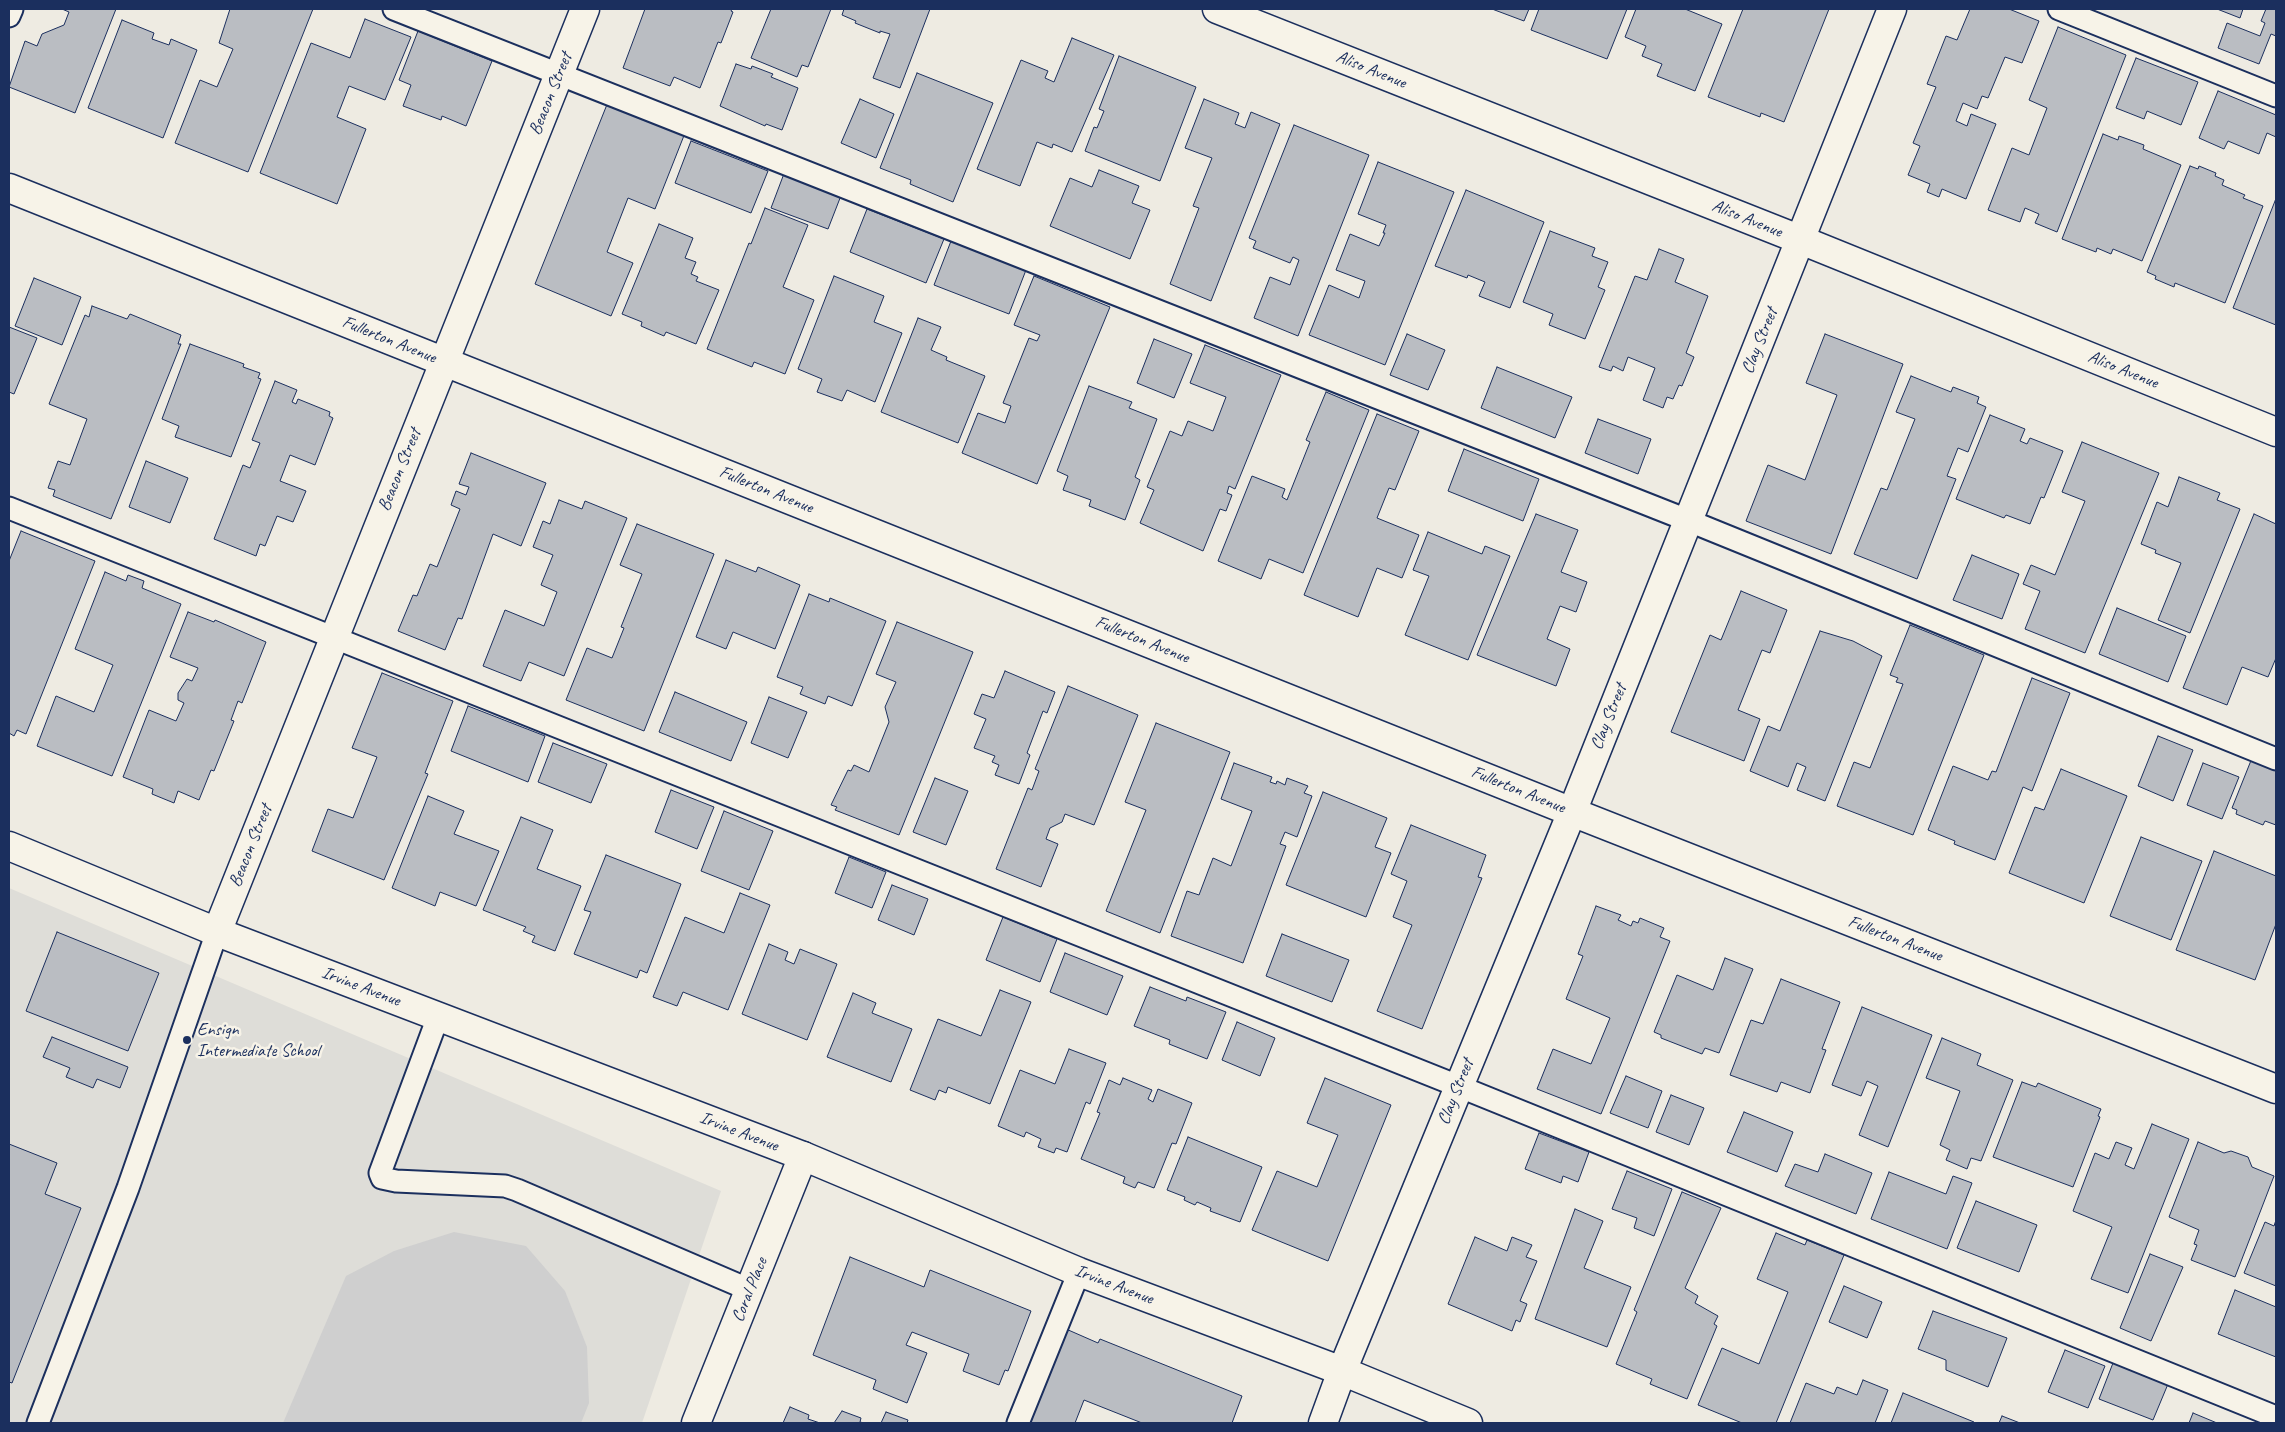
<!DOCTYPE html>
<html>
<head>
<meta charset="utf-8">
<style>
	body { margin:0 }
	#map { position:relative; width:2285px; height:1432px; overflow:hidden; background:#eeebe2; font-family:Caveat,sans-serif }
	canvas { display:block }
	.frame { position:absolute; inset:0; border:10px solid #1b2f5e; pointer-events:none }
</style>
</head>
<body>
<div id="map">
<canvas width="2285" height="1432"></canvas>
<div class="frame"></div>
</div>
<script>
const c = document.querySelector('canvas').getContext('2d');
c.lineJoin = 'round';
function fillPath(path, color) { c.fillStyle = color; c.fill(path, 'evenodd'); }
const poly = rows => new Path2D(rows.map(r => 'M' + r).join(''));
function trace(path, color, width, dash) { c.strokeStyle = color; c.lineWidth = width; c.lineCap = dash ? 'butt' : 'round'; c.setLineDash(dash || []); c.stroke(path); }
function label(font, color, halo, rows, align = 'center') {
  c.font = font + ' Caveat,sans-serif'; c.lineWidth = 5; c.setLineDash([]); c.textBaseline = 'middle'; c.strokeStyle = halo; c.fillStyle = color; for (const [text, x, y, turn = 0] of rows) {
    c.save(); c.translate(x, y); c.rotate((+turn || 0) * Math.PI / 180); c.textAlign = isNaN(turn) ? turn : align; if (halo) c.strokeText(text, 0, 0); c.fillText(text, 0, 0); c.restore();
  }
}
fillPath(poly([
	[9,888,721,1191,642,1423,9,1423]
]), '#deddd8');
fillPath(poly([
	[454,1232,526,1246,565,1291,587,1347,589,1403,581,1423,283,1423,346,1276,394,1251]
]), '#cfcfcf');
const building = poly([
	[62,9,116,9,75,113,9,87,25,41,37,46,42,34,64,25,69,12,62,9],
	[230,9,313,9,248,172,175,143,200,80,217,87,233,49,219,43,230,9],
	[645,9,732,9,731,11,733,12,721,43,718,42,700,88,674,77,670,86,623,68,645,9],
	[771,9,831,9,808,67,802,65,797,77,751,58,771,9],
	[844,9,930,9,900,88,873,78,890,34,880,31,880,33,855,23,856,21,842,15,844,9],
	[1492,9,1529,9,1524,21,1492,9],
	[1539,9,1627,9,1607,59,1531,30,1539,9],
	[1636,9,1685,9,1722,24,1695,91,1657,76,1662,64,1642,56,1646,46,1625,37,1636,9],
	[1743,9,1829,9,1784,122,1761,113,1760,117,1708,97,1743,9],
	[1970,9,2009,9,2039,21,2022,63,2005,57,1988,98,1982,96,1977,109,1963,103,1956,121,1967,126,1971,114,1996,124,1966,199,1942,189,1939,197,1927,192,1930,184,1908,175,1920,146,1913,143,1936,87,1927,84,1946,36,1957,40,1970,9],
	[2217,9,2243,9,2240,18,2217,9],
	[2266,9,2276,9,2276,36,2271,34,2259,64,2218,48,2227,23,2260,36,2265,23,2261,21,2266,9],
	[365,19,411,37,385,100,349,86,337,117,366,129,337,204,260,173,311,43,350,58,365,19],
	[122,20,154,33,152,39,169,45,171,39,197,50,163,138,88,108,122,20],
	[2058,27,2126,55,2057,232,2035,223,2039,214,2025,208,2020,222,1988,210,2012,148,2029,155,2047,108,2029,100,2058,27],
	[418,31,492,61,466,126,442,116,441,120,403,106,411,85,399,80,418,31],
	[1072,38,1114,55,1072,152,1053,144,1052,148,1037,142,1020,186,977,169,1021,60,1048,71,1045,78,1054,82,1072,38],
	[1119,56,1196,87,1160,181,1085,151,1094,127,1097,128,1104,111,1099,109,1119,56],
	[2136,58,2198,82,2181,125,2147,111,2144,119,2116,108,2136,58],
	[736,64,751,69,752,66,773,74,771,77,798,88,782,130,766,124,765,126,720,106,736,64],
	[917,73,993,103,953,202,910,184,911,180,880,168,917,73],
	[2218,91,2276,115,2276,137,2267,133,2259,154,2228,141,2224,149,2199,138,2218,91],
	[860,99,894,114,876,158,841,143,860,99],
	[1204,99,1239,113,1235,124,1245,128,1251,112,1280,124,1211,301,1170,284,1199,208,1193,206,1212,158,1185,148,1204,99],
	[608,102,685,133,655,209,628,198,607,252,633,263,611,316,535,284,608,102],
	[1294,125,1369,155,1298,336,1254,318,1270,277,1290,285,1299,260,1293,257,1290,263,1253,248,1256,241,1249,238,1294,125],
	[2103,134,2118,140,2119,136,2144,145,2143,149,2181,165,2142,261,2113,249,2111,254,2097,248,2096,252,2062,239,2103,134],
	[691,141,768,171,751,213,675,183,691,141],
	[1378,162,1454,192,1385,365,1309,335,1329,285,1359,298,1365,281,1336,270,1350,234,1379,246,1385,233,1383,233,1386,225,1358,214,1378,162],
	[2190,166,2198,169,2199,166,2216,173,2215,176,2224,180,2222,185,2245,195,2243,198,2263,206,2225,303,2175,283,2174,287,2155,279,2156,276,2147,272,2190,166],
	[1099,170,1139,186,1132,203,1150,210,1130,259,1050,226,1070,178,1092,187,1099,170],
	[785,171,842,193,828,229,771,208,785,171],
	[1466,190,1544,222,1510,308,1479,296,1485,282,1468,275,1467,278,1435,266,1466,190],
	[2275,201,2276,202,2276,325,2233,308,2275,201],
	[765,208,808,225,783,287,814,300,785,374,754,362,752,367,707,349,749,243,751,244,765,208],
	[867,209,944,239,926,283,850,252,867,209],
	[659,224,693,238,685,258,696,262,691,274,698,277,696,281,719,290,696,344,666,332,664,336,641,326,642,322,622,314,659,224],
	[1550,231,1595,248,1592,256,1608,262,1598,287,1605,290,1585,339,1549,325,1553,314,1523,302,1550,231],
	[951,241,1026,270,1009,314,934,285,951,241],
	[1659,249,1684,259,1675,282,1708,296,1686,353,1694,357,1682,386,1679,385,1673,399,1667,397,1663,408,1643,400,1655,368,1628,357,1623,371,1613,366,1611,371,1599,367,1635,276,1647,280,1659,249],
	[834,276,884,296,874,322,902,333,875,402,847,390,842,401,817,392,822,379,798,369,834,276],
	[1034,276,1110,307,1037,484,962,453,978,413,1005,423,1011,406,1003,403,1029,338,1037,341,1040,335,1014,325,1034,276],
	[34,278,81,297,62,345,15,326,34,278],
	[92,306,127,319,130,314,181,335,178,344,181,344,111,519,53,496,55,490,48,488,58,461,70,465,87,419,49,404,85,315,89,317,92,306],
	[918,318,941,327,931,350,947,357,946,360,985,376,958,443,881,412,918,318],
	[9,327,37,338,14,394,9,392,9,327],
	[1407,334,1445,350,1428,390,1390,375,1407,334],
	[1825,334,1903,364,1831,554,1746,521,1768,465,1805,480,1837,395,1806,383,1825,334],
	[1154,339,1192,354,1174,398,1137,383,1154,339],
	[190,344,244,364,243,367,260,373,258,378,261,379,231,457,175,437,179,426,162,419,190,344],
	[1205,345,1281,375,1235,489,1229,486,1227,493,1232,495,1226,511,1220,509,1203,551,1140,523,1154,490,1147,487,1170,431,1182,436,1188,421,1213,431,1226,397,1190,383,1205,345],
	[1497,367,1572,397,1555,438,1481,408,1497,367],
	[1911,376,1951,392,1953,387,1979,397,1977,403,1986,407,1968,452,1958,448,1947,476,1956,479,1917,579,1854,554,1881,488,1887,490,1915,419,1896,412,1911,376],
	[275,381,297,390,292,402,296,404,298,399,330,412,329,416,333,418,315,465,290,455,280,481,306,491,293,522,277,516,265,546,260,544,256,556,214,539,243,465,250,468,260,443,252,440,275,381],
	[1089,386,1132,402,1129,408,1157,419,1135,477,1140,480,1125,520,1089,506,1091,500,1063,490,1068,476,1057,471,1089,386],
	[1326,392,1369,410,1303,573,1269,559,1261,579,1218,561,1252,476,1285,489,1282,497,1287,500,1310,442,1306,440,1326,392],
	[1377,414,1419,431,1395,490,1389,488,1377,518,1419,535,1402,578,1377,568,1358,617,1304,595,1377,414],
	[1990,415,2025,429,2020,441,2027,444,2030,438,2063,451,2044,498,2041,497,2030,524,2006,515,2004,518,1956,499,1990,415],
	[1598,419,1651,439,1638,474,1585,453,1598,419],
	[2082,442,2159,473,2085,653,2025,629,2040,591,2023,584,2031,565,2055,575,2085,501,2062,492,2082,442],
	[1464,449,1539,479,1523,521,1448,491,1464,449],
	[471,453,546,483,521,546,493,534,462,619,458,618,445,650,398,631,413,595,417,596,430,564,437,567,460,509,451,505,456,491,466,495,469,487,459,484,471,453],
	[146,461,188,478,170,523,129,507,146,461],
	[2179,477,2220,493,2217,500,2240,509,2190,633,2158,620,2181,563,2155,553,2156,550,2141,544,2157,502,2168,507,2179,477],
	[559,500,582,509,585,501,627,518,564,676,529,662,521,681,483,666,505,610,544,626,557,592,541,585,553,555,533,547,543,521,550,524,559,500],
	[1536,514,1578,530,1561,572,1587,582,1576,612,1560,606,1547,639,1570,649,1556,686,1477,655,1536,514],
	[2254,514,2276,524,2276,658,2268,677,2242,667,2227,705,2183,688,2254,514],
	[637,524,714,554,644,731,566,700,587,648,612,658,624,628,621,627,642,574,620,565,637,524],
	[21,531,95,561,26,734,17,730,14,736,9,733,9,561,21,531],
	[1428,532,1482,554,1485,546,1510,556,1468,660,1405,635,1429,576,1413,570,1428,532],
	[1972,555,2019,574,2002,619,1953,600,1972,555],
	[726,560,756,572,758,567,800,585,775,649,733,632,726,649,696,637,726,560],
	[105,572,126,581,128,575,144,581,142,588,181,604,112,776,37,746,56,696,94,712,113,665,75,649,105,572],
	[1741,591,1787,610,1770,653,1762,650,1738,710,1760,719,1744,761,1671,732,1710,635,1721,640,1741,591],
	[809,594,829,602,830,598,886,621,852,706,828,696,825,704,800,694,803,687,777,677,809,594],
	[2117,608,2186,636,2168,682,2099,654,2117,608],
	[188,612,214,622,215,620,266,642,242,703,238,701,231,720,234,721,214,771,211,770,199,800,178,791,174,803,152,794,153,789,123,777,149,710,176,721,184,703,178,700,178,693,187,679,192,681,198,668,170,657,188,612],
	[897,622,973,652,899,835,835,810,837,807,831,805,848,770,851,771,854,765,869,772,889,722,885,707,896,682,876,674,897,622],
	[1910,625,1984,655,1913,835,1837,806,1854,762,1870,768,1903,684,1896,682,1898,678,1890,675,1910,625],
	[1820,631,1853,641,1882,656,1825,801,1797,790,1806,767,1797,763,1788,787,1750,771,1768,726,1780,731,1820,631],
	[1005,671,1055,692,1047,713,1043,711,1027,753,1030,755,1019,784,995,775,999,765,992,762,995,756,974,748,986,719,974,714,982,694,994,698,1005,671],
	[382,673,453,701,425,773,428,774,384,880,312,851,328,809,353,818,377,757,352,748,382,673],
	[2032,678,2070,693,2032,791,2023,787,1995,860,1954,844,1955,841,1928,830,1953,766,1988,780,1992,771,1996,772,2032,678],
	[1068,686,1138,715,1094,825,1065,814,1062,822,1050,828,1046,839,1058,844,1041,887,996,869,1028,788,1032,790,1039,771,1035,769,1068,686],
	[675,692,747,722,731,761,659,732,675,692],
	[769,697,807,712,788,758,751,743,769,697],
	[468,706,545,736,528,782,451,751,468,706],
	[1156,723,1230,752,1160,933,1106,911,1146,810,1125,802,1156,723],
	[2158,736,2193,750,2173,801,2138,786,2158,736],
	[553,743,607,764,591,803,538,782,553,743],
	[2252,758,2276,768,2276,825,2265,821,2263,825,2236,814,2237,810,2232,808,2252,758],
	[1234,763,1272,777,1270,782,1276,784,1277,781,1285,785,1287,778,1308,786,1304,793,1312,796,1297,837,1285,832,1280,844,1286,846,1243,963,1171,936,1187,891,1199,895,1213,858,1231,866,1252,811,1221,799,1234,763],
	[2203,763,2239,777,2222,819,2187,805,2203,763],
	[2061,769,2127,796,2084,903,2009,873,2035,807,2044,810,2061,769],
	[935,778,968,791,946,845,913,832,935,778],
	[671,790,714,807,697,849,655,832,671,790],
	[1323,792,1387,818,1375,847,1391,853,1366,917,1286,885,1323,792],
	[428,796,464,811,454,834,499,851,476,906,440,892,435,906,392,888,428,796],
	[724,811,773,831,749,890,701,871,724,811],
	[521,817,553,830,537,869,581,886,555,951,532,942,535,936,523,931,526,927,483,910,521,817],
	[1411,825,1486,855,1478,877,1482,878,1422,1029,1377,1011,1412,925,1393,917,1407,881,1391,874,1411,825],
	[2141,837,2202,861,2171,940,2110,916,2141,837],
	[2214,851,2276,876,2276,924,2255,980,2176,950,2214,851],
	[606,855,681,884,647,973,640,970,637,978,574,954,591,912,584,910,606,855],
	[849,857,886,872,872,908,835,893,849,857],
	[892,885,928,899,914,935,878,920,892,885],
	[740,893,770,905,728,1010,683,992,677,1006,653,997,685,917,724,933,740,893],
	[1596,906,1621,915,1618,920,1631,926,1633,921,1638,923,1640,918,1664,928,1660,937,1670,941,1601,1114,1537,1089,1553,1049,1591,1064,1610,1018,1566,999,1583,956,1578,954,1596,906],
	[1003,917,1057,939,1040,982,986,960,1003,917],
	[57,932,159,973,128,1051,26,1011,57,932],
	[1282,934,1349,960,1332,1002,1266,976,1282,934],
	[769,944,788,952,785,960,794,964,800,949,837,964,807,1040,742,1014,769,944],
	[1065,953,1123,976,1107,1015,1050,992,1065,953],
	[1725,958,1753,969,1719,1053,1705,1048,1702,1054,1661,1038,1661,1035,1654,1032,1677,975,1713,990,1725,958],
	[1781,979,1840,1002,1822,1049,1826,1050,1810,1093,1781,1082,1777,1092,1730,1075,1751,1020,1763,1024,1781,979],
	[1150,987,1186,1001,1187,997,1226,1012,1207,1059,1169,1044,1170,1040,1134,1026,1150,987],
	[1000,990,1031,1002,990,1104,948,1087,946,1093,939,1090,935,1100,910,1090,938,1019,981,1036,1000,990],
	[853,993,876,1003,872,1013,912,1029,891,1082,827,1057,853,993],
	[1862,1007,1932,1035,1888,1147,1859,1135,1878,1086,1867,1081,1861,1096,1832,1085,1862,1007],
	[1237,1022,1275,1038,1260,1076,1222,1060,1237,1022],
	[52,1037,128,1067,120,1088,97,1079,93,1088,66,1077,70,1068,43,1057,52,1037],
	[1942,1038,1981,1054,1977,1065,2013,1080,1981,1161,1971,1158,1967,1169,1946,1160,1950,1150,1940,1145,1960,1091,1926,1078,1942,1038],
	[1069,1049,1106,1063,1090,1104,1086,1102,1067,1152,1056,1148,1054,1153,1038,1147,1041,1139,1026,1132,1024,1137,998,1126,1020,1070,1055,1084,1069,1049],
	[1626,1076,1662,1091,1648,1128,1610,1113,1626,1076],
	[1123,1078,1152,1090,1148,1099,1153,1102,1158,1089,1192,1103,1176,1144,1172,1143,1154,1188,1138,1182,1135,1188,1123,1183,1125,1177,1081,1159,1100,1113,1097,1112,1109,1080,1120,1085,1123,1078],
	[1325,1078,1391,1105,1328,1261,1252,1230,1277,1171,1317,1187,1338,1135,1307,1123,1325,1078],
	[2022,1082,2036,1087,2038,1083,2101,1109,2098,1116,2100,1117,2073,1187,1993,1157,2022,1082],
	[1671,1095,1704,1108,1689,1145,1656,1132,1671,1095],
	[1744,1112,1793,1132,1777,1172,1727,1152,1744,1112],
	[2152,1124,2189,1139,2128,1293,2091,1279,2112,1227,2073,1211,2095,1153,2109,1159,2116,1142,2132,1148,2125,1165,2134,1169,2152,1124],
	[1539,1133,1589,1152,1578,1182,1563,1176,1561,1183,1525,1169,1539,1133],
	[1188,1137,1262,1167,1240,1222,1210,1211,1211,1208,1197,1202,1195,1205,1184,1200,1185,1197,1167,1190,1188,1137],
	[2198,1142,2224,1153,2231,1151,2248,1157,2252,1167,2274,1176,2235,1277,2191,1260,2197,1245,2194,1244,2199,1230,2169,1217,2198,1142],
	[9,1144,57,1163,45,1194,81,1208,12,1383,9,1382,9,1144],
	[1825,1154,1872,1173,1856,1214,1785,1186,1795,1164,1818,1172,1825,1154],
	[1627,1171,1672,1189,1654,1236,1634,1228,1637,1218,1612,1209,1627,1171],
	[1889,1172,1946,1194,1953,1176,1972,1183,1947,1249,1871,1219,1889,1172],
	[1682,1192,1721,1208,1685,1288,1698,1296,1695,1303,1718,1316,1714,1324,1717,1326,1687,1399,1650,1384,1652,1379,1616,1364,1637,1312,1634,1310,1682,1192],
	[1976,1201,2037,1225,2019,1272,1957,1248,1976,1201],
	[1575,1209,1603,1221,1584,1268,1631,1287,1607,1347,1535,1319,1575,1209],
	[2276,1220,2276,1286,2244,1273,2265,1222,2274,1226,2276,1220],
	[1776,1233,1805,1245,1807,1240,1844,1255,1776,1423,1742,1423,1698,1405,1722,1348,1759,1364,1788,1292,1757,1279,1776,1233],
	[1475,1237,1507,1251,1512,1237,1532,1245,1526,1257,1537,1261,1520,1301,1527,1304,1520,1322,1516,1320,1512,1331,1448,1304,1475,1237],
	[2150,1254,2183,1267,2151,1341,2120,1328,2150,1254],
	[850,1257,924,1287,930,1270,1031,1311,1008,1371,1005,1370,999,1385,963,1371,969,1354,912,1332,906,1345,927,1353,907,1403,873,1389,876,1380,813,1355,850,1257],
	[1844,1286,1882,1302,1867,1338,1829,1322,1844,1286],
	[2235,1290,2276,1307,2276,1357,2218,1334,2235,1290],
	[1933,1311,2007,1338,1988,1387,1946,1370,1946,1360,1918,1349,1933,1311],
	[1066,1329,1098,1343,1100,1339,1242,1396,1232,1423,1142,1423,1084,1400,1075,1423,1030,1423,1066,1329],
	[2065,1350,2105,1366,2088,1408,2048,1392,2065,1350],
	[2113,1363,2168,1384,2153,1420,2099,1399,2113,1363],
	[1863,1380,1888,1390,1875,1423,1790,1423,1806,1383,1834,1394,1837,1387,1857,1395,1863,1380],
	[1903,1393,1974,1422,1973,1423,1891,1423,1903,1393],
	[790,1407,809,1415,808,1419,820,1423,783,1423,790,1407],
	[842,1411,861,1418,860,1422,864,1423,834,1423,842,1411],
	[886,1412,908,1420,907,1423,881,1423,886,1412],
	[2193,1413,2217,1423,2189,1423,2193,1413],
	[2002,1416,2020,1423,1999,1423,2002,1416]
]);
fillPath(building, '#babdc2');
trace(building, '#1b2f5e', 1);
const service = poly([
	[394,9,1687,520,2276,759],
	[2059,9,2276,96],
	[9,16,12,9],
	[9,508,1458,1086,2276,1417],
	[438,1017,380,1173,382,1178,396,1181,505,1186,517,1190,750,1290],
	[38,1423,128,1188,217,932],
	[1018,1423,1079,1272]
]);
const minor = poly([
	[1217,9,1801,240,2276,432],
	[9,188,1572,812,2276,1089],
	[217,932,585,9],
	[696,1423,803,1156]
]);
const tertiary = poly([
	[1323,1423,1342,1371,1572,812,1892,9]
]);
const secondary = poly([
	[9,846,217,932,803,1156,1079,1272,1342,1371,1468,1423]
]);
trace(service, '#1b2f5e', 25);
trace(minor, '#1b2f5e', 31);
trace(tertiary, '#1b2f5e', 31);
trace(secondary, '#1b2f5e', 31);
trace(service, '#f7f3e8', 21);
trace(minor, '#f7f3e8', 28);
trace(tertiary, '#f7f3e8', 28);
trace(secondary, '#f7f3e8', 28);
for (const [x, y, r, color] of [
	[187,1040,5,"#1b2f5e"]
]) { const dot = new Path2D(); dot.arc(x, y, r, 0, 2 * Math.PI); c.fillStyle = color; c.fill(dot); trace(dot, '#f7f3e8', 2); }
label('18px', '#1b2f5e', '#f7f3e8', [
	["Aliso Avenue",1371,70,22],
	["Beacon Street",551,94,-68],
	["Aliso Avenue",1747,219,22],
	["Fullerton Avenue",389,340,22],
	["Clay Street",1760,341,-68],
	["Aliso Avenue",2123,370,22],
	["Beacon Street",400,470,-68],
	["Fullerton Avenue",766,490,22],
	["Fullerton Avenue",1142,640,22],
	["Clay Street",1609,717,-68],
	["Fullerton Avenue",1518,790,22],
	["Beacon Street",251,846,-68],
	["Fullerton Avenue",1895,939,21],
	["Irvine Avenue",361,987,21],
	["Clay Street",1456,1092,-68],
	["Irvine Avenue",739,1132,21],
	["Irvine Avenue",1114,1285,21],
	["Coral Place",750,1290,-68]
]);
label('18px', '#1b2f5e', '#f7f3e8', [
	["Ensign",197,1030],
	["Intermediate School",197,1051]
], 'left');
</script>
</body>
</html>
